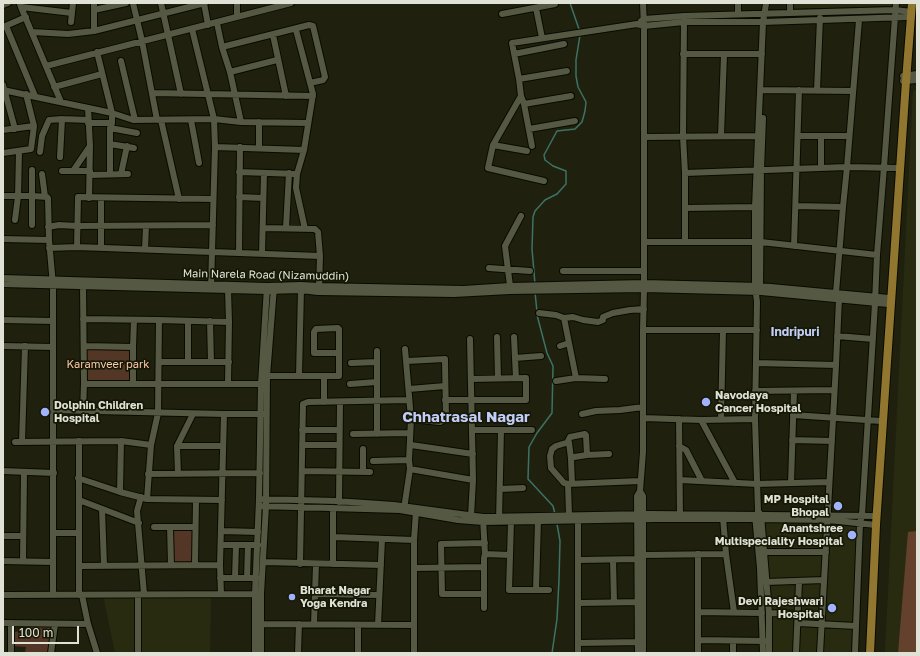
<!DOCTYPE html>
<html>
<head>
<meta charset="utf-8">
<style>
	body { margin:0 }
	#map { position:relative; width:920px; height:656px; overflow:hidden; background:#1f210e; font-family:"Golos Text",sans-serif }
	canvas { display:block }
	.frame { position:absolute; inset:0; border:4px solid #e0e2d5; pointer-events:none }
	.scale { position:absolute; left:12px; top:626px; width:67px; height:18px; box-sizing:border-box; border:2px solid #e0e2d5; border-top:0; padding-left:5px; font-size:12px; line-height:14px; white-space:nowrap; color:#e0e2d5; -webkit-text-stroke:3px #161806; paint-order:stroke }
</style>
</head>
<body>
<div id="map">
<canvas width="920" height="656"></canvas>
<div class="frame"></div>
<div class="scale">100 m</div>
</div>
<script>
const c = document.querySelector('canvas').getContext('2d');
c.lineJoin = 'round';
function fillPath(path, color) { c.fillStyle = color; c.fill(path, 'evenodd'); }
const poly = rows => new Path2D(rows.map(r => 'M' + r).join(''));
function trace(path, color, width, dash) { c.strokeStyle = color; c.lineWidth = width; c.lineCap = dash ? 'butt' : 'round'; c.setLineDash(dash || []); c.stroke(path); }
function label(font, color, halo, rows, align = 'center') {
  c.font = font + ' "Golos Text",sans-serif'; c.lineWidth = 3.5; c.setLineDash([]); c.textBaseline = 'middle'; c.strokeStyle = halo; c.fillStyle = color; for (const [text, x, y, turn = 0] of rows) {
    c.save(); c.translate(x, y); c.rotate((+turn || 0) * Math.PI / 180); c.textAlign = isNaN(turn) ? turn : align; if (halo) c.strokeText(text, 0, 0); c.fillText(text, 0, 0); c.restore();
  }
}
fillPath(poly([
	[791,3,892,3,892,6,791,9],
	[917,90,917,653,885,653,913,91],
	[764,519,860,523,855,653,769,653],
	[211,594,210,653,115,653,103,595]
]), '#292b11');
fillPath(poly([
	[85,348,131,349,131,382,86,382],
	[172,529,194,529,194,563,173,564],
	[28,625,54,625,51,653,25,653,26,647,12,646,12,632,27,631]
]), '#533626');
fillPath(poly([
	[917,531,917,653,898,653,908,532]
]), '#64412d');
trace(poly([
	[570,3,580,32],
	[535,284,532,249,533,217,535,211,545,200,557,194,566,184,566,171,553,166,545,160,544,155,557,131,575,129,582,122,585,111,586,102,578,87,576,76,576,60,580,35],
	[535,292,537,312],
	[537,315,547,353,553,366,552,413,537,433,529,447,528,479,553,506,555,514],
	[552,653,557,619,559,580,560,541,557,524]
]), '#3e7266', 1.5);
const minor = poly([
	[94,3,94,31,205,3],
	[133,3,142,41,157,120],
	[161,3,181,94],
	[204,3,208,25],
	[237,3,237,16],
	[790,3,790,13],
	[20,4,21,7,72,13],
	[766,4,763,22,755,207,755,286,757,302,755,419,758,511,761,515,769,613,769,653],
	[3,5,8,3],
	[21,7,61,102],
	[536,8,542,38],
	[94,10,126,3],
	[502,14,555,4],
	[738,14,738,3],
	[684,19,683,136,685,173,685,242],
	[641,21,644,19,684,16,895,10,912,12],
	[71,22,73,3],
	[217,23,222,47,230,72,241,122],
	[6,26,35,96],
	[3,27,26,17],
	[192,29,214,119,215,147,211,287],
	[296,30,313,94,304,150,297,174,296,188,305,229],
	[32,32,68,34,94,31],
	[273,35,286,96],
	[222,47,309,25,313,26,325,77,323,80,310,83],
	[97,52,112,113,112,123,110,128,110,174],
	[514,54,564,44],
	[683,54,762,54],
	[121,61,135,120],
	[46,66,291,3],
	[230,72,277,60],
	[903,76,917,74],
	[519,79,567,71],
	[903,81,917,80],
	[3,85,15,129],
	[54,87,102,74],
	[3,90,112,113,133,120,214,119,241,122,308,123],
	[760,90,853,91],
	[817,90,820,18],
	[152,93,313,96],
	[521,96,493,145,488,168,544,181],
	[524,104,571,96],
	[88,108,90,146,89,198],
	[161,120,179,199],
	[191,120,199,163],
	[259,122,259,148],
	[88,123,112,123],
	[110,128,137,133],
	[529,129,575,121],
	[3,130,34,126],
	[721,135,724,55],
	[798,136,821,136],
	[644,137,758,136],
	[110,144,134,148],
	[493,145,527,151],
	[532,146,524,104,521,96,519,79,512,43,637,24,644,26,684,22,763,22,907,17],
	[215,147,304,150],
	[40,152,42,136,49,120,62,119,88,120],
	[3,153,31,149,34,126,26,94],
	[60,157,62,119],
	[821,168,821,136,849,136],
	[62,171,90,171],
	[73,171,90,146],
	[239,172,297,174],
	[685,173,847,167,898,168],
	[42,174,45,197],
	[121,174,127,146],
	[90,175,128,174],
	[3,196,33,196,47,197,48,198,49,240,53,285,53,595],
	[239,197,263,198],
	[213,199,78,197,77,247,320,256],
	[796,206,843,207],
	[685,208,755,207],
	[15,220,18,196,19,151],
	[32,225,32,170],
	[48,227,59,225,77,226,213,225],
	[263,228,315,229,318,232,320,256,319,290],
	[286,228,289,173],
	[3,239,49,240],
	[644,242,761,242,877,255],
	[794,246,799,90],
	[101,247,101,198],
	[49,248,77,247],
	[145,249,146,226],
	[239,253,240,147],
	[262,254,264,173],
	[489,268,530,271],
	[563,271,644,271],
	[3,278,267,286,301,285,319,286,463,289,510,286,644,283,760,286,889,298],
	[3,284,266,291,301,290,318,292,454,294,510,291,644,289,761,292,888,304],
	[510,286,505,246,521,216],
	[760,289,761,170,763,118],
	[228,290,229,322,228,383],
	[539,313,556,315,564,318,573,317,583,320,598,322,603,320,603,317,613,313,630,310,644,309],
	[564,318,576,378],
	[83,319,159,320,229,322],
	[3,320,53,321],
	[188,321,188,361],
	[210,321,211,362],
	[643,330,757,330],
	[837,336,873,339],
	[497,337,498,378],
	[514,337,516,378],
	[470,339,473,480,471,516],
	[3,346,53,347],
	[84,346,133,347,133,383],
	[560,346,569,343],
	[133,347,134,320],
	[515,358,541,356],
	[407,361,445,359,445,362,446,416,444,420,440,422,411,419],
	[159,362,229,362],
	[377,362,377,351],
	[351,363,377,362,377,434],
	[756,363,836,365],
	[299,375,301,290],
	[267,376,339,376,339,329,338,328,316,329,314,332,314,353,338,353],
	[324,376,324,402],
	[556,381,576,378,605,379],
	[84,384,264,384],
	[350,384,377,382],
	[409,389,445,386],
	[755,391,834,390],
	[445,400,526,400,526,378,471,379],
	[53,410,224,414,263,414],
	[83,412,84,384,83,286],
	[582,414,596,411,620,410,643,407],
	[793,415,881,421],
	[643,418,701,420,755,419],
	[679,419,680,517],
	[721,419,723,330],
	[701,420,735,483],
	[302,430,339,430],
	[472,430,532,430],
	[353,434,410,433],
	[792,440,832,441],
	[79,441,79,595],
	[568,441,570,437,585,434,586,435,587,455,609,454],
	[15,442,121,441,151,445],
	[22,442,25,346],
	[302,445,339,445],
	[411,445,473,454],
	[177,446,223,446],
	[679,446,686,450,702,481],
	[363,449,363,471],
	[571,459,569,442,556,446,552,449,550,456,551,468,564,483,568,484,640,481],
	[373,461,409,460],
	[410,469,473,480],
	[3,471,54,473],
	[302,471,370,472],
	[148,474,260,473],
	[178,474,177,446,193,414],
	[78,478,120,492,147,499,222,500],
	[680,480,757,484,829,482],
	[791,483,794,391],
	[568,484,569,515],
	[572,484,571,459,574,457,587,455],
	[500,489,523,488],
	[640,491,643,496,643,653],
	[120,492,121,441],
	[141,497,137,511,144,594],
	[147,499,151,445,158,413,159,320],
	[259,499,336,501,394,505,483,517,650,514,877,516],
	[79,500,139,523],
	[339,502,340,402],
	[259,506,400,510,458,520,483,522,656,519,756,519,828,520,876,525],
	[102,509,104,565],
	[404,509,410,469,409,460,411,419,405,349],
	[755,515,760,568,763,653],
	[578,517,578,653],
	[723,517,726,554,734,612],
	[483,518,485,554,484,558,484,608],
	[499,521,501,430],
	[511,522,509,590,549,590],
	[154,527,195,527],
	[170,527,171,565],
	[221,531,258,532],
	[53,533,79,533],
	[3,536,23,536],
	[334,537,414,540],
	[221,545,258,545],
	[764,552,826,552],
	[485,554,510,555],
	[643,555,726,554],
	[579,560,640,559],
	[613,560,614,602],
	[3,561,53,562],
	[23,561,24,472],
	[264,562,381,565],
	[195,564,196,500],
	[300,564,303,404,308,402,409,400],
	[333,564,333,508],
	[79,566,220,565],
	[415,568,484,567],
	[220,578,257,578],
	[235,578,236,545],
	[247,578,248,545],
	[766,582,824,580],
	[536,590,538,521],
	[221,594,220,565,224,414],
	[315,594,379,595],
	[484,594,442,594,441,544,485,543],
	[3,595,258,594],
	[82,595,88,624,97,653],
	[138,595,138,653],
	[579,603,642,602],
	[698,612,762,613],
	[769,613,798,614],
	[3,623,88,624],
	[11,623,11,653],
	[798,623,856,626],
	[261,624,414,625],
	[314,624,316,564],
	[358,625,358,653],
	[378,625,382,539],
	[698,640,765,641],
	[578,643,642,642],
	[51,653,55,624],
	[255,653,255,594,259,499,261,384,267,287],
	[261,653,261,594,266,506,267,376,274,287],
	[298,653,299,624],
	[414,653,414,540,416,511],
	[638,653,637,496,640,491,643,452,643,330,644,289,644,26,643,3],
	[698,653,698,554],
	[733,653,733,641],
	[796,653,799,582],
	[820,653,836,365,839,299,836,293,843,207,847,167,859,20],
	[855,653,860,523,862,515,875,303,877,255,884,167,896,3]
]);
const major = poly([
	[870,653,876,525,906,81,912,3]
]);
trace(minor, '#090b00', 8);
trace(major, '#090b00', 10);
trace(minor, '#555842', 6);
trace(major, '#917630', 8);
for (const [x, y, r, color] of [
	[706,402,5,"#a1b3fd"],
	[45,412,5,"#a1b3fd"],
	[838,506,5,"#a1b3fd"],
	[852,535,5,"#a1b3fd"],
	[292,597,4,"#a1b3fd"],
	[832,608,5,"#a1b3fd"]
]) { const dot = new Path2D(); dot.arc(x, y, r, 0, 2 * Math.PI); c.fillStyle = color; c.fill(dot); trace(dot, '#161806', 1.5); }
label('11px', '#e0e2d5', '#161806', [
	["Main Narela Road (Nizamuddin)",266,275,1]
]);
label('11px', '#fbc7aa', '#161806', [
	["Karamveer park",108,365]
]);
label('bold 11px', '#e0e2d5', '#161806', [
	["Navodaya",715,396],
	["Cancer Hospital",715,409],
	["Dolphin Children",54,406],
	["Hospital",54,419],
	["MP Hospital",829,500,"right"],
	["Bhopal",829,513,"right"],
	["Anantshree",843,529,"right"],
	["Multispeciality Hospital",843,542,"right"],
	["Bharat Nagar",300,591],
	["Yoga Kendra",300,604],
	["Devi Rajeshwari",823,602,"right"],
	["Hospital",823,615,"right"]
], 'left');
label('bold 12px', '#c3cef8', '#161806', [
	["Indripuri",795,332]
]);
label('bold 15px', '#c3cef8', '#161806', [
	["Chhatrasal Nagar",466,417]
]);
</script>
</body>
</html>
